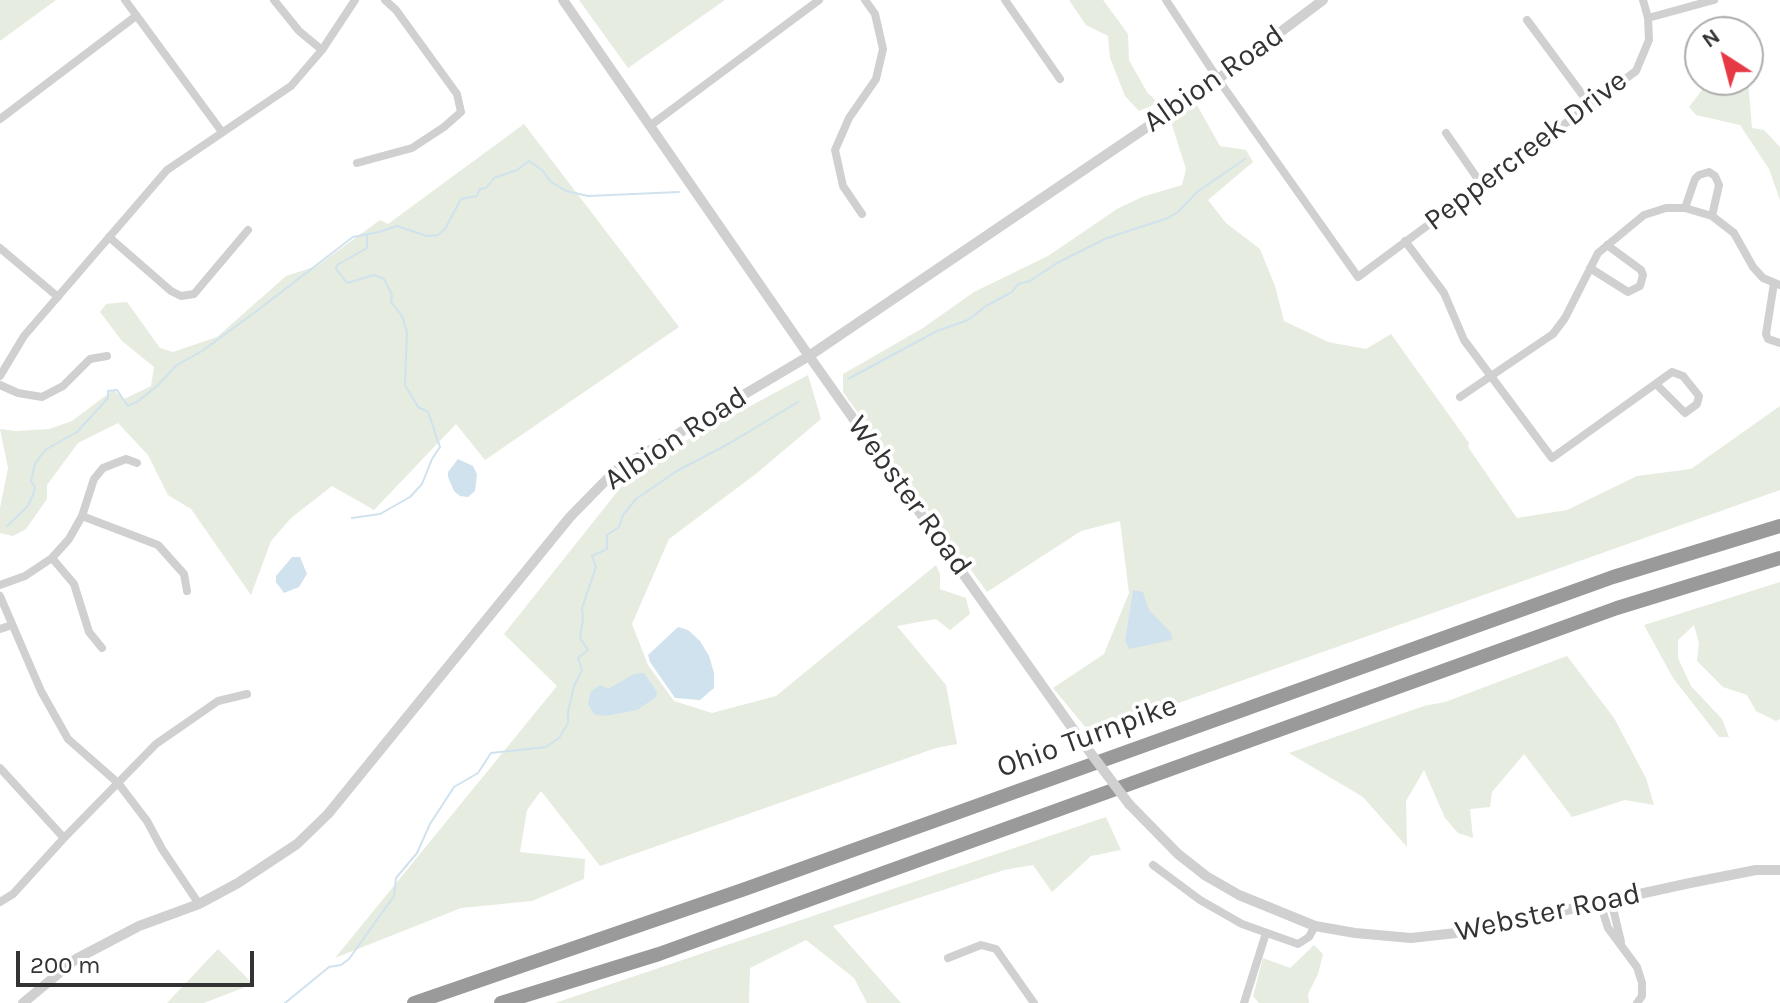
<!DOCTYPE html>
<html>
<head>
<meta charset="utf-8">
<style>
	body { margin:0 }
	#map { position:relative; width:1780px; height:1003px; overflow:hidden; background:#fff; font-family:Karla,sans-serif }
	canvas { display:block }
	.north { position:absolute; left:1684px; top:16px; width:80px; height:80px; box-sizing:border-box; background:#fff; border:2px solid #adadad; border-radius:50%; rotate:324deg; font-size:22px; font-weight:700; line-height:32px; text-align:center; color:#333 }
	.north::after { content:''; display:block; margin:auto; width:28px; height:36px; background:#e63946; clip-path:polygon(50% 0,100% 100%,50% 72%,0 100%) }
	.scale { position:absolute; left:16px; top:951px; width:238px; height:36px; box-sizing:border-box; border:4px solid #333; border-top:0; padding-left:10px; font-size:24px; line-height:28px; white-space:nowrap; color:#333; -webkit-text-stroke:6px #fff; paint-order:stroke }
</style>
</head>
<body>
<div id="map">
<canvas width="1780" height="1003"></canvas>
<div class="north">N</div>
<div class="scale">200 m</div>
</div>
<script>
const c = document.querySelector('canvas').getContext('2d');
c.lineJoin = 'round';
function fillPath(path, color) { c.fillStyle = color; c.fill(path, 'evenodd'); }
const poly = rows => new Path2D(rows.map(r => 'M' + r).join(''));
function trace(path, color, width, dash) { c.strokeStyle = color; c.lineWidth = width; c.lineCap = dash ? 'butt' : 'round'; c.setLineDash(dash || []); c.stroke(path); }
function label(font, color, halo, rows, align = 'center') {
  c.font = font + ' Karla,sans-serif'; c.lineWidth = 8; c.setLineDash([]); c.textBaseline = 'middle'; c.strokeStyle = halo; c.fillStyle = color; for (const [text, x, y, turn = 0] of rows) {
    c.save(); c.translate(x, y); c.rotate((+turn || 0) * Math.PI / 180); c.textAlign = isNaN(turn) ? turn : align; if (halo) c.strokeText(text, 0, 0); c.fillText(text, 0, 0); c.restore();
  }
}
fillPath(poly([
	[0,0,56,0,0,41],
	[579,0,725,0,628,68],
	[1069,0,1103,0,1128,34,1129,60,1147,92,1156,101,1151,106,1139,111,1125,96,1110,58,1108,36,1086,25],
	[1701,80,1748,80,1752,128,1764,130,1780,147,1780,200,1769,169,1740,125,1696,115,1689,107,1702,90],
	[1197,105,1220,146,1246,150,1253,162,1208,200,1226,223,1260,249,1275,286,1284,321,1328,342,1366,349,1391,334,1469,443,1468,447,1517,518,1567,510,1637,476,1691,469,1780,406,1780,490,1091,734,1053,688,1104,654,1129,593,1120,521,1081,531,987,592,843,392,843,374,923,328,974,292,1048,256,1117,209,1142,197,1182,185,1186,169,1171,122],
	[524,124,679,327,485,460,456,424,374,510,332,486,291,518,271,541,251,595,191,509,168,495,148,455,118,423,78,443,47,485,47,499,26,529,13,536,0,533,0,508,8,468,0,429,16,431,49,429,72,421,113,390,124,399,151,386,154,367,122,341,100,312,106,304,127,302,160,348,173,352,217,337,286,276,317,266,380,220,388,224],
	[808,375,821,419,757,473,669,539,632,624,648,665,674,701,712,713,776,696,936,565,940,574,940,589,966,598,970,614,950,630,936,619,897,626,946,685,957,744,936,748,600,866,541,791,527,810,520,852,585,859,584,879,532,901,461,908,335,958,557,686,504,634,637,467],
	[1780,582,1780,719,1776,721,1756,711,1747,695,1723,687,1697,661,1699,643,1694,625,1678,640,1678,658,1691,686,1722,719,1729,737,1719,737,1673,678,1644,625],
	[1567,656,1614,718,1646,778,1654,805,1625,800,1572,817,1524,754,1492,792,1490,807,1470,809,1473,838,1458,833,1445,818,1424,770,1406,801,1407,847,1363,797,1289,753,1424,706,1445,702],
	[1106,817,1121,850,1091,856,1052,892,1033,865,1004,870,833,926,901,1003,867,1003,854,978,806,940,750,968,749,1003,555,1003],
	[1314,945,1323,954,1318,974,1308,994,1309,1003,1259,1003,1253,996,1263,958,1290,968],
	[218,949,253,984,204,1003,167,1003]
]), '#e6ecdf');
fillPath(poly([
	[458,459,473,466,477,474,475,491,468,497,460,496,454,491,448,477,448,472],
	[292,557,300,557,307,574,299,587,284,593,276,582,276,576],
	[1133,590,1143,592,1149,610,1172,634,1172,640,1129,649,1125,641],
	[678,627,688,630,700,641,709,656,714,673,714,688,700,700,675,698,650,662,648,655],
	[644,673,657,692,656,697,637,710,605,716,594,714,588,704,591,691,601,685,608,689,634,674]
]), '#cfe2ee');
trace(poly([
	[848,379,937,331,968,320,986,306,1012,292,1018,284,1030,281,1057,263,1107,238,1168,218,1178,212,1197,192,1245,159],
	[352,518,380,514,410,497,422,484,432,459,440,447,428,412,418,407,405,385,407,332,402,316,391,302,392,295,384,279,374,275,347,283,336,269,337,265,367,248,367,234],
	[7,526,27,507,33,495,35,487,31,481,35,464,45,450,77,432,108,398,108,391,117,390,128,406,137,402,157,386,177,365,202,351,254,313,353,237,379,232,397,226,427,236,438,235,445,229,461,199,477,196,480,189,486,188,494,178,517,170,529,161,542,170,551,182,566,191,588,196,679,192],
	[285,1003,329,967,341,965,349,959,394,896,396,878,417,853,430,824,454,787,478,773,491,753,546,747,559,738,568,723,568,712,574,686,582,670,578,658,588,650,580,638,583,619,582,608,596,567,592,556,607,549,607,535,619,527,623,515,636,499,677,471,730,443,798,402]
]), '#cfe2ee', 2);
trace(poly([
	[125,0,222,132],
	[274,0,299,31,322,50],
	[1005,0,1060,79],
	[1166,0,1218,79,1358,277,1636,71,1649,40,1648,18,1643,0],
	[1648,18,1714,0],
	[1527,20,1590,105],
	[0,119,136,16],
	[651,125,819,0],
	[1446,133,1482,185],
	[357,163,412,148,444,127,461,112,457,94,396,10,385,0],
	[1685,208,1695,179,1699,175,1709,172,1715,176,1719,185,1712,216],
	[862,214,843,186,835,150,849,118,876,79,883,49,875,14,865,0],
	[109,237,171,291,181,296,194,294,248,230],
	[1405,241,1444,293,1464,340,1552,458,1672,372,1683,376,1699,396,1697,404,1685,413,1656,384],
	[0,248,58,297],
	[1590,268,1628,292,1640,286,1643,275,1641,270,1607,245],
	[1774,283,1766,334,1768,339,1780,343],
	[0,376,24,336,167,170,291,86,322,50,355,0],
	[0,385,18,393,42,397,63,386,90,359,107,356],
	[1460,397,1553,334,1565,318,1598,253,1644,215,1666,208,1685,208,1712,216,1734,233,1753,267,1763,278,1780,285],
	[82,516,158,545,184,574,187,591],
	[52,558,74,584,89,632,102,648],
	[0,585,25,576,52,558,69,539,82,516,94,479,103,468,126,459,137,463],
	[0,596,41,691,68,739,118,783,147,821,162,849,199,904],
	[0,629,12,625],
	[0,768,64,838],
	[1153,865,1200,900,1242,924,1298,944,1309,937,1315,926],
	[1611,900,1621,942],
	[0,902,13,894,64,838,156,744,218,701,247,694],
	[1600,903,1608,928,1637,967,1642,983,1642,996,1637,1003],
	[948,958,981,945,996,949,1034,1003],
	[1244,1003,1266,933]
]), '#d0d0d0', 8);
trace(poly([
	[563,0,809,356,1080,739],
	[1129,804,1178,854,1206,876,1239,895,1315,926,1355,933,1411,938,1465,932,1690,883,1756,870,1780,870],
	[23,1003,76,959,139,926,199,904,238,883,297,844,328,814,570,517,615,471,809,356,1218,79,1323,0]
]), '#d0d0d0', 10);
trace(poly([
	[414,1003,745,889,1613,577,1780,526],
	[501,1003,659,954,1617,608,1780,558]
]), '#9a9a9a', 14);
trace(poly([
	[1080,739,1129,804]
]), '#d0d0d0', 10);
label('30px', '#333', '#fff', [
	["Albion Road",1214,79,-35],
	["Peppercreek Drive",1526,151,-37],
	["Albion Road",676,439,-33],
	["Webster Road",909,496,54],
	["Ohio Turnpike",1087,737,-20],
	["Webster Road",1548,913,-12]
]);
</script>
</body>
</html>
